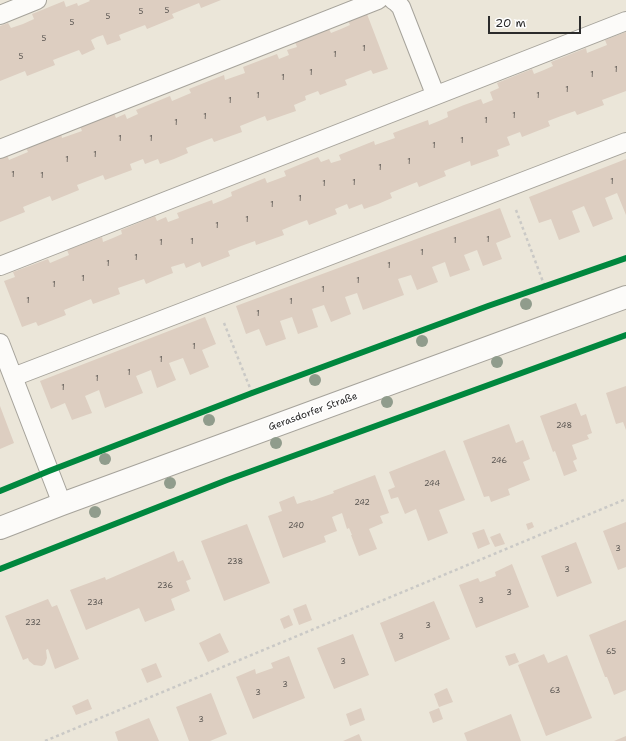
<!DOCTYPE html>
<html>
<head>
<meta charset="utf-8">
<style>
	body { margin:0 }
	#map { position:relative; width:626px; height:741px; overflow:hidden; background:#ebe6d9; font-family:"Shantell Sans",sans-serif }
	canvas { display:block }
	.scale { position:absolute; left:488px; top:16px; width:93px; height:18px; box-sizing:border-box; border:2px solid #2b2b2b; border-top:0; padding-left:5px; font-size:12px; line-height:14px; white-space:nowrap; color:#2b2b2b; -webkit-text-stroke:3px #fff; paint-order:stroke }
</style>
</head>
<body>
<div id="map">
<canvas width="626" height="741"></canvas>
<div class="scale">20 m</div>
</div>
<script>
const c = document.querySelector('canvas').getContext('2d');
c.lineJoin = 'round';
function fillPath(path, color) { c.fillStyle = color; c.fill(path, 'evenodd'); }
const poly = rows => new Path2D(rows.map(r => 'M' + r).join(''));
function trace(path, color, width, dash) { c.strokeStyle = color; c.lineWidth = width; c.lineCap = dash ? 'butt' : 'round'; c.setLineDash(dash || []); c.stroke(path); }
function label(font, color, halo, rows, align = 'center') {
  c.font = font + ' "Shantell Sans",sans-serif'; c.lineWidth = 3; c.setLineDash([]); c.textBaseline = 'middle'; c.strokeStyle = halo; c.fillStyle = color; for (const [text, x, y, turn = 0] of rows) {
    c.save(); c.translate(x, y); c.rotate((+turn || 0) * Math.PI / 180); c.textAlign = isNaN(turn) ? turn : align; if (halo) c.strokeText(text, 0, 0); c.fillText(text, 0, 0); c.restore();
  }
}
fillPath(poly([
	[89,0,221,0,201,8,199,3,172,14,174,18,147,29,145,25,119,35,121,40,107,45,103,35,97,37,91,40,95,49,82,55,79,50,53,60,55,65,27,76,25,71,0,81,0,26,8,23,11,28,23,24,34,19,32,14,64,1,66,7,77,3,78,6,90,1],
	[367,14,388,69,373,74,371,70,345,80,347,85,333,90,320,95,318,91,305,96,306,100,294,105,296,111,267,121,265,116,240,126,242,132,214,142,212,138,186,148,188,153,174,159,160,164,158,159,145,164,143,159,130,164,132,170,105,180,103,175,77,185,79,190,52,201,50,196,23,207,25,212,0,222,0,158,7,155,9,160,28,152,26,148,61,134,62,138,82,131,80,126,114,113,116,118,125,114,127,119,138,114,136,110,170,96,172,101,191,93,189,89,224,75,225,80,245,73,243,67,277,54,279,59,289,55,287,50,297,47,295,42,329,29,331,33,341,29,350,25,348,21],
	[626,32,626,91,602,100,604,105,577,115,575,111,561,116,548,121,550,126,522,137,520,132,507,137,510,145,497,150,499,156,471,166,470,161,444,171,446,176,419,187,417,182,390,193,392,198,378,204,364,209,362,204,349,209,347,204,335,209,337,214,309,225,307,220,294,225,282,230,284,235,256,245,255,241,241,246,228,251,230,256,202,267,200,262,186,268,184,263,171,267,173,273,160,278,146,284,144,279,118,288,120,294,93,304,91,299,64,310,66,315,38,326,36,322,22,327,4,281,15,277,13,272,48,259,50,263,69,255,67,250,102,237,103,242,113,238,122,234,121,230,155,216,157,221,166,217,168,222,179,218,177,213,212,200,213,204,223,200,232,196,231,192,265,178,267,183,286,176,284,171,318,157,321,162,329,159,331,163,341,160,339,155,374,141,375,145,395,138,393,133,428,120,429,125,439,121,448,117,447,112,464,105,481,99,483,104,493,100,490,92,499,88,497,83,532,69,534,74,544,70,553,66,551,62,586,48,587,53,607,45,605,40],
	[626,159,626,215,617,193,605,198,613,219,593,227,584,206,572,211,580,232,559,240,551,219,539,223,529,197],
	[500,208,511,237,496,243,502,259,483,266,477,250,464,255,470,270,450,277,445,262,432,267,438,282,417,290,411,275,398,279,404,295,363,310,357,293,345,297,351,314,331,322,324,305,312,309,318,327,298,334,292,317,280,321,286,339,266,346,259,329,246,334,236,306],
	[205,317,216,344,202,350,209,367,190,375,183,358,169,363,176,380,157,388,151,370,136,376,143,393,105,408,99,390,85,396,92,413,72,420,65,403,51,409,40,381],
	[626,386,626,430,623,422,616,424,606,393],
	[576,403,581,416,586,414,592,433,587,435,589,439,572,445,577,459,573,461,577,471,564,476,555,451,553,452,540,416],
	[0,406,14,443,0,449],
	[509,424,516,443,523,440,530,459,523,462,530,480,508,489,510,495,491,502,489,496,484,497,463,441],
	[445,450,465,500,439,510,448,533,428,541,416,509,405,514,398,497,391,499,388,490,395,487,389,472],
	[375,475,389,513,380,516,383,523,369,529,377,549,359,556,351,535,352,535,349,528,347,529,342,513,332,517,337,531,324,536,326,542,283,558,268,516,282,511,279,502,294,496,297,504,310,500,311,501,334,493,333,491],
	[532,522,534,527,528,530,526,524],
	[626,522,626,567,618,570,603,531],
	[247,524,270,583,224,601,201,541],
	[484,529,490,544,478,549,472,533],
	[500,533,505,544,495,547,490,537],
	[576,542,592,583,557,597,541,556],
	[174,551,178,562,183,560,191,579,186,581,190,591,171,599,175,610,145,622,139,608,86,630,70,590,105,577,106,580],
	[512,564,529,607,476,628,459,585,478,578,480,582,496,576,495,572],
	[48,599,52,607,57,605,79,659,55,669,48,649,46,650,47,658,45,664,42,666,34,665,29,661,28,658,23,660,5,616],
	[434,601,450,639,395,662,380,623],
	[306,604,312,620,299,625,293,609],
	[289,615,293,625,284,629,280,619],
	[626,620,626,690,614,695,607,677,605,677,589,635],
	[220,633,229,652,208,662,199,643],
	[353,634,369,675,334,689,317,648],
	[515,653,519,662,509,666,505,656],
	[544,654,548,663,567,655,592,718,546,736,518,665],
	[289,656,305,698,253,719,236,677,255,669,256,674,273,668,271,663],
	[156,663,162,677,147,683,141,669],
	[447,688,453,702,439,707,434,694],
	[211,693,227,734,210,741,189,741,176,707],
	[88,699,92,709,76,715,72,706],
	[361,708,365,720,350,726,346,714],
	[439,708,443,719,433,723,429,712],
	[511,714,521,741,467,741,464,733],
	[149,718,159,741,118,741,115,732],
	[359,734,362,741,343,741],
	[626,736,626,741,614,741]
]), '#ddcec1');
const service = poly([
	[393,0,396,2,401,7,435,94],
	[0,15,37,0],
	[0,149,378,0],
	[0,266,626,21],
	[0,343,62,504],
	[13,377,626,142]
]);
const secondary = poly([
	[0,528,62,504,626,297]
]);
trace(service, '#a6a39b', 20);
trace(secondary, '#a6a39b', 24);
trace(poly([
	[516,210,545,287],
	[224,323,252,393],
	[45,741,626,499]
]), '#cac9c6', 2.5, [3, 3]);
trace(service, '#fcfbf9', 18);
trace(secondary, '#fcfbf9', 22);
trace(poly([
	[0,491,49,471,252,393,488,306,626,258],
	[0,569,227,480,626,335]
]), '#00873e', 6);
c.fillStyle = '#909c8c';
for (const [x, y] of [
	[526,304],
	[422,341],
	[497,362],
	[315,380],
	[387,402],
	[209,420],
	[276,443],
	[105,459],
	[170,483],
	[95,512]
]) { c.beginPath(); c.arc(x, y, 6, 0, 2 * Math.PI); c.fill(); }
label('8px', '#585450', null, [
	["5",167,11],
	["5",141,12],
	["5",108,17],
	["5",72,23],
	["5",44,39],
	["1",364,49],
	["1",335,55],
	["5",21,57],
	["1",616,70],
	["1",311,73],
	["1",592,75],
	["1",283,78],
	["1",567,90],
	["1",258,96],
	["1",538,96],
	["1",230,101],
	["1",514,116],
	["1",205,117],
	["1",486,121],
	["1",176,123],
	["1",120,139],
	["1",151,139],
	["1",462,141],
	["1",434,146],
	["1",95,155],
	["1",67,160],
	["1",409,162],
	["1",380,168],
	["1",13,175],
	["1",42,176],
	["1",612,182],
	["1",354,183],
	["1",324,184],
	["1",300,199],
	["1",272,205],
	["1",247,220],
	["1",217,226],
	["1",488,240],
	["1",455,241],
	["1",192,242],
	["1",161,243],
	["1",422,253],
	["1",136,258],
	["1",108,264],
	["1",389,266],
	["1",83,279],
	["1",358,281],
	["1",54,285],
	["1",323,290],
	["1",28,301],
	["1",291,302],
	["1",258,314],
	["1",194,347],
	["1",161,360],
	["1",129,373],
	["1",97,379],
	["1",63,388],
	["248",564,426],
	["246",499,461],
	["244",432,484],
	["242",362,503],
	["240",296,526],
	["3",618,549],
	["238",235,562],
	["3",567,570],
	["236",165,586],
	["3",509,593],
	["3",481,601],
	["234",95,603],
	["232",33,623],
	["3",428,626],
	["3",401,637],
	["65",611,652],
	["3",343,662],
	["3",285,685],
	["63",555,691],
	["3",258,693],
	["3",201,720]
]);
label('10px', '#2b2b2b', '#fff', [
	["Gerasdorfer Straße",313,412,-20]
]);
</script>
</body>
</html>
